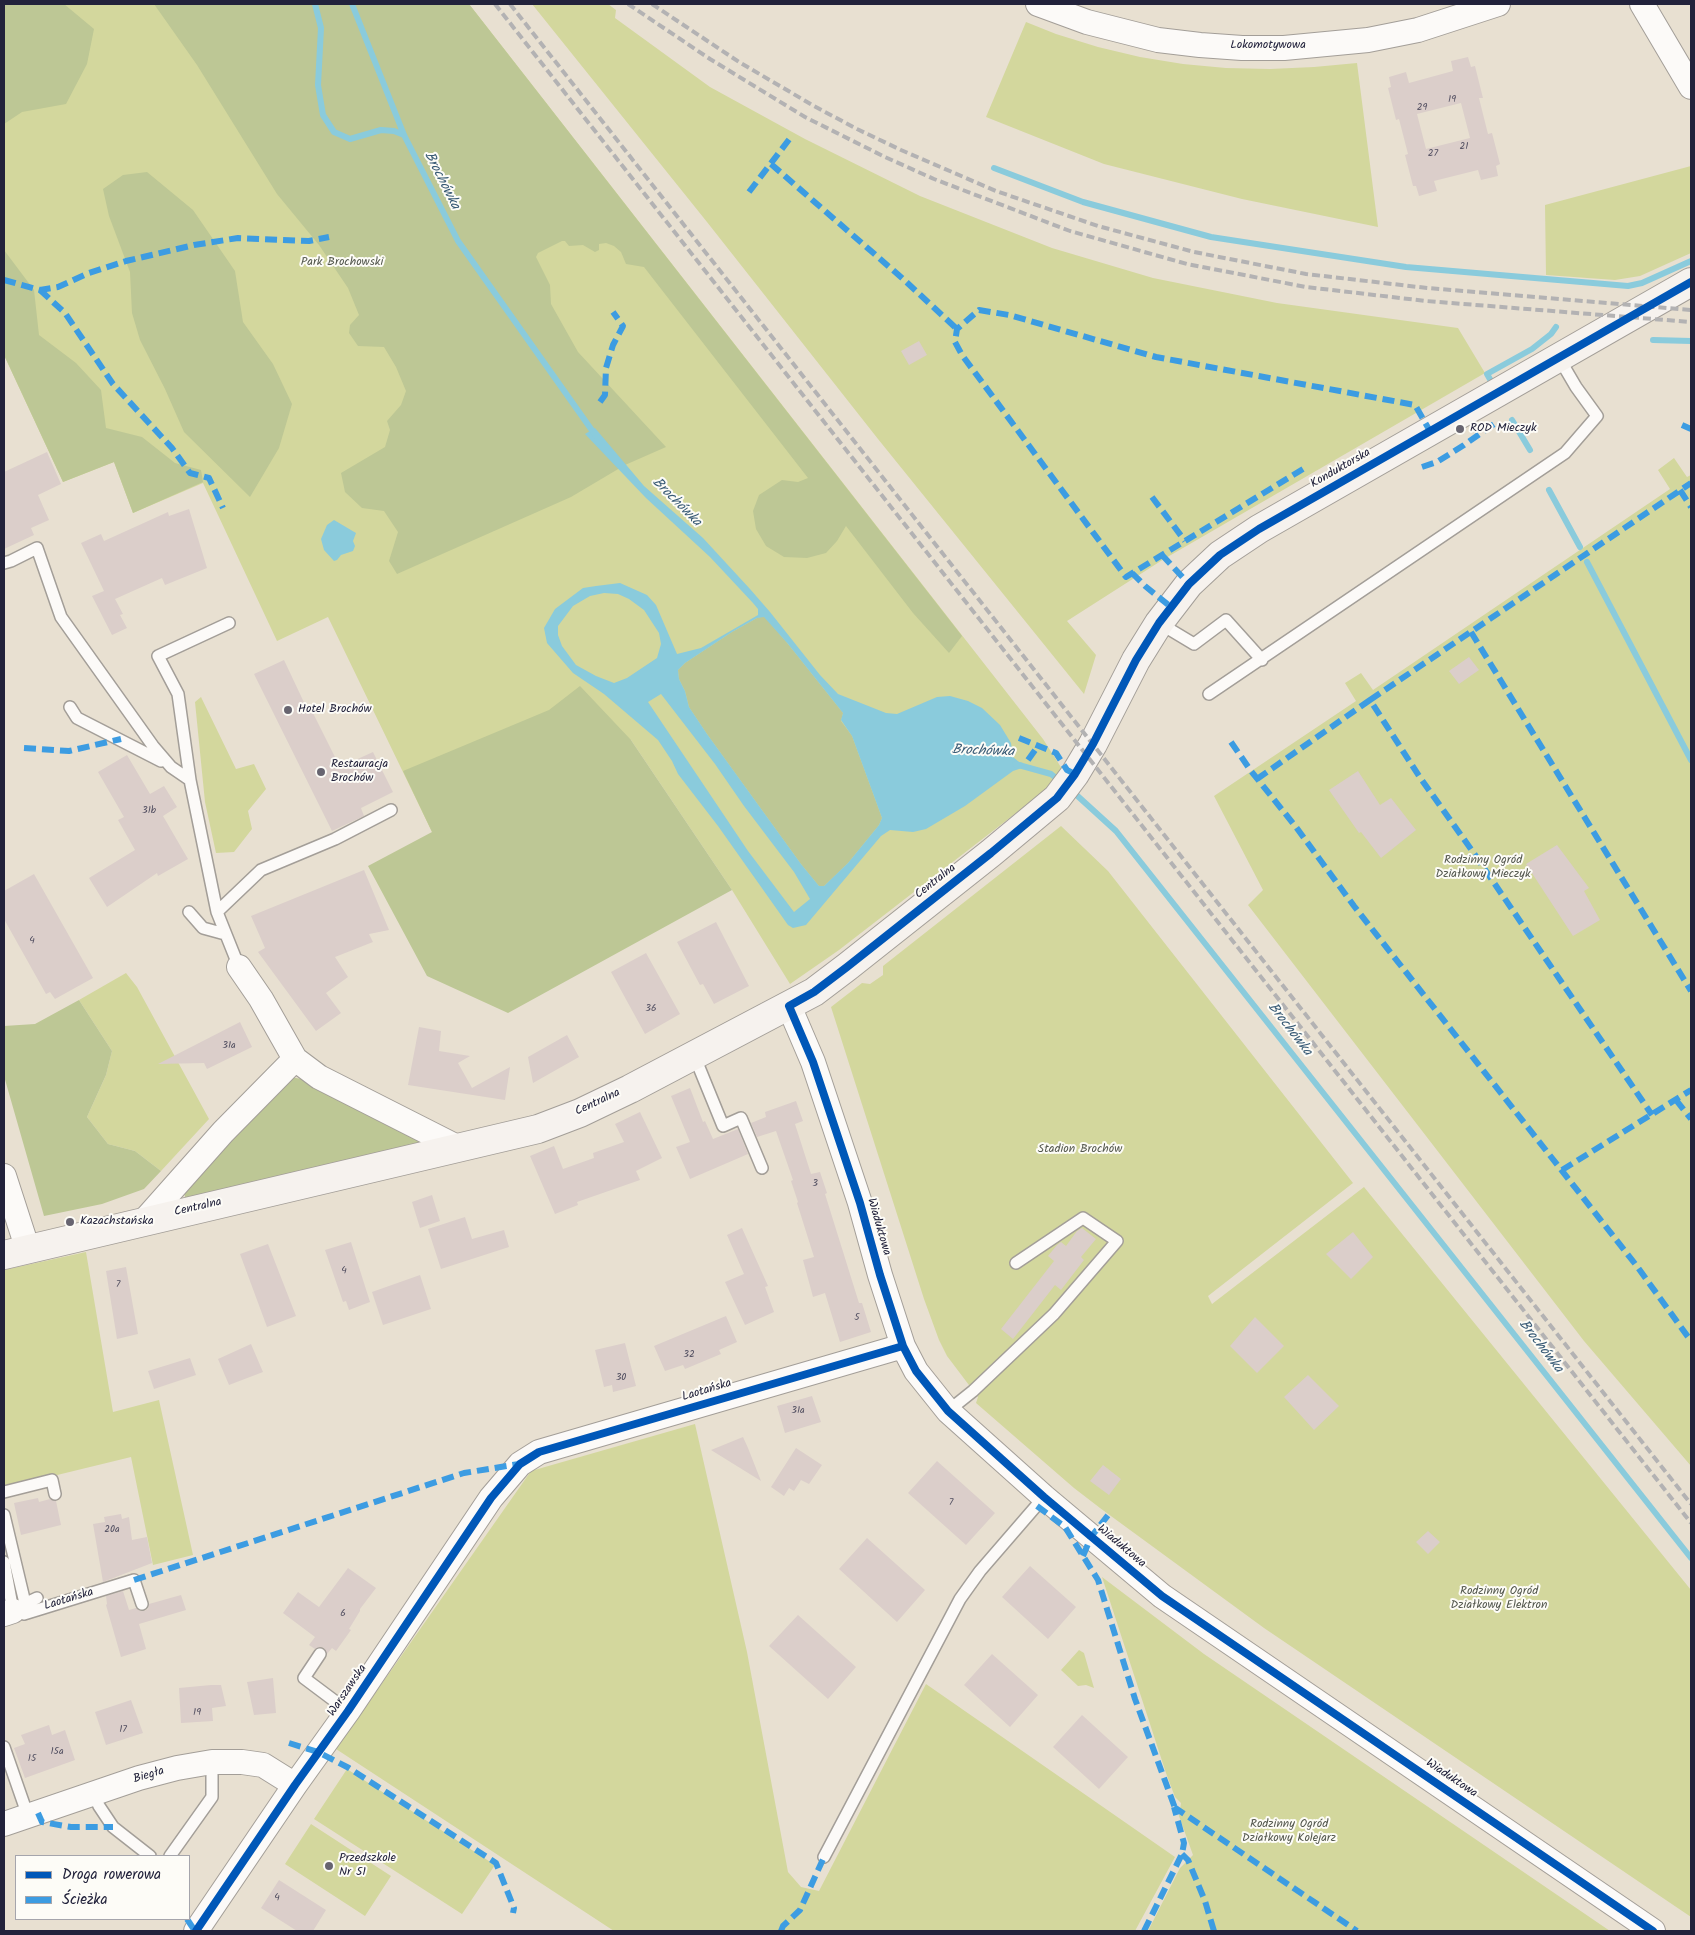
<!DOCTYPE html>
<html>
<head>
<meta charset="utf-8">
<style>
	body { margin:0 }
	#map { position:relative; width:1695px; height:1935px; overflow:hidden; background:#e8e0d1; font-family:Kalam,sans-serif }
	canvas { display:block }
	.frame { position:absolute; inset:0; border:5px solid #22223b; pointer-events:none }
	.legend { position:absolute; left:15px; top:1855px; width:175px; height:65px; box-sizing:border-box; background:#fdfcf7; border:1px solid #a5a5ac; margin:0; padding:6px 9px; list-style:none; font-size:15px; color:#22223b }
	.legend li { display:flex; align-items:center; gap:10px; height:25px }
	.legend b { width:25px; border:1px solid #a5a5ac }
</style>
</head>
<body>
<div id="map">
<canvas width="1695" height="1935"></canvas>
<div class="frame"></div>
<ul class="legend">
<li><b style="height:6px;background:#0057b8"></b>Droga rowerowa</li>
<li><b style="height:6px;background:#3c9ce2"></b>Ścieżka</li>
</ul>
</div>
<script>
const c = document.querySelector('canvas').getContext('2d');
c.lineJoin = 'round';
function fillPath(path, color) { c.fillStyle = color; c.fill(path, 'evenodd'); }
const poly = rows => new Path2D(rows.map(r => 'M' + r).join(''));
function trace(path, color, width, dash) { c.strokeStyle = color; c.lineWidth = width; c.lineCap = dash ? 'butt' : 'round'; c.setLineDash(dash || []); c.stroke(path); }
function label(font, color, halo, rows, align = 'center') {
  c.font = font + ' Kalam,sans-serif'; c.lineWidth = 4; c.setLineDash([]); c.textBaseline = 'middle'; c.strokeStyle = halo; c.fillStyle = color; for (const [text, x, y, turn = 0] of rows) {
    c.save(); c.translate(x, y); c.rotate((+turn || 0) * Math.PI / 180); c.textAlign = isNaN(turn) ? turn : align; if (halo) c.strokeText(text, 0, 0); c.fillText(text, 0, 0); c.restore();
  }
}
fillPath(poly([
	[4,4,469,4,1043,739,1064,772,1054,786,1038,796,839,950,790,984,732,890,631,740,432,832,328,617,277,641,203,483,133,513,114,462,63,482,4,355],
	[532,4,608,4,616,10,615,18,710,87,805,139,920,196,1052,248,1153,278,1277,303,1458,328,1485,373,1164,559,1067,621,1096,655,1084,694,878,439,707,222],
	[1026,22,1056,34,1098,47,1140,57,1183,64,1226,68,1270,69,1314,67,1357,63,1378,227,1242,199,1104,164,986,117],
	[1691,166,1691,253,1640,276,1615,280,1546,275,1545,205],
	[1674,458,1687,477,1691,475,1691,1466,1584,1341,1248,905,1263,890,1214,796,1356,701,1345,683,1361,673,1373,690,1670,489,1658,470],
	[201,697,236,769,254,764,266,789,248,811,252,829,234,852,216,853,205,802,195,702],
	[1061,826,1108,871,1353,1183,1208,1296,1212,1304,1364,1187,1691,1590,1691,1917,1264,1628,1100,1508,1074,1488,976,1403,978,1397,947,1356,939,1340,924,1299,831,1007,862,983,870,984,883,975,883,966],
	[126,973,137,987,209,1119,161,1171,135,1151,108,1144,87,1117,106,1075,112,1051,79,1000],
	[86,1252,113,1412,159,1400,193,1555,153,1565,131,1457,4,1488,4,1270],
	[695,1424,747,1652,788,1872,801,1887,819,1891,926,1684,1175,1857,1135,1931,614,1931,336,1749,531,1471],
	[1102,1577,1204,1654,1610,1931,1148,1931,1180,1868,1193,1855,1179,1816,1181,1803,1175,1797,1166,1773],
	[1079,1650,1084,1653,1094,1688,1086,1685,1078,1686,1061,1670],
	[347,1769,495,1865,462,1914,314,1819],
	[311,1824,391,1876,365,1916,285,1864]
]), '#d3d79d');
fillPath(poly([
	[4,4,64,4,94,29,87,64,66,104,22,112,4,124],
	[154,4,469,4,962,636,949,653,913,613,846,526,837,541,826,553,807,558,784,557,766,546,756,529,753,511,759,495,782,480,798,482,808,478,644,267,626,264,621,252,614,246,606,243,599,244,599,250,595,252,583,245,569,246,565,241,562,241,538,253,536,257,550,285,551,304,578,352,666,447,625,465,571,497,397,574,389,561,398,532,384,511,362,508,345,492,341,473,385,447,390,430,387,421,401,405,406,391,396,367,384,347,358,346,349,333,350,325,359,315,348,288,319,245,277,194,197,65],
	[147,172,193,210,235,271,243,322,273,364,292,404,279,448,250,497,184,432,165,389,140,340,132,313,130,272,109,216,103,189,123,175],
	[4,250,34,290,39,335,76,363,101,390,106,428,142,437,175,463,201,470,203,482,133,513,114,462,63,482,4,355],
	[764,616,788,644,843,713,841,721,852,736,882,818,879,825,848,863,824,886,819,886,801,864,707,734,689,707,685,691,679,679,678,670,685,663,732,632,757,618],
	[580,686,631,740,732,890,508,1013,427,976,368,866,432,832,403,771,549,710],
	[79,1000,112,1051,106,1075,87,1117,108,1144,135,1151,161,1171,144,1189,102,1204,44,1216,4,1076,4,1026,35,1024],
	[290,1077,302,1079,417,1138,419,1143,189,1200,185,1197,184,1189]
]), '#bdc795');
fillPath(poly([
	[595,428,644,486,703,538,750,589,770,612,820,675,838,694,886,713,897,714,937,697,950,696,968,701,982,708,1000,725,1011,743,1013,757,1019,762,1023,763,1022,768,1013,771,965,806,926,829,913,832,890,830,881,836,806,925,793,928,788,925,718,826,678,774,672,761,658,740,604,694,573,673,547,643,544,628,555,609,583,588,596,586,620,583,647,595,656,605,677,654,701,648,758,615,758,609,753,603,710,557,646,498,585,434],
	[604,593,618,594,629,599,644,610,659,633,661,644,657,658,627,678,614,683,596,676,576,665,562,646,558,635,558,626,573,606,590,596],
	[764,617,788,644,843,713,841,720,852,736,882,818,879,825,848,863,824,886,819,886,801,864,707,734,689,707,685,691,679,679,678,670,685,663,732,632,757,618],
	[661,694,715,764,744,806,794,872,810,899,794,912,748,851,648,702],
	[334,520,356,533,353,541,355,546,353,551,341,555,337,560,334,561,324,550,321,539,327,525]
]), '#8acbdc');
trace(poly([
	[315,4,321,28,318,85,323,115,334,132,350,139,381,130,394,131,404,135],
	[352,4,404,135,458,241,596,436],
	[994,168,1083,202,1211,237,1406,267,1628,286,1642,283,1691,261],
	[1653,340,1691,341],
	[1491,381,1487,374,1532,349,1551,334,1556,327],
	[1512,420,1530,450],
	[1549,490,1580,547],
	[1587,562,1691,760],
	[1015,764,1051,774,1061,782],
	[1071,790,1116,831,1691,1558]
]), '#8acbdc', 6);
fillPath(poly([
	[1468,57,1471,67,1475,66,1483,98,1479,98,1488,134,1492,133,1500,164,1496,166,1498,176,1481,180,1478,170,1434,181,1437,191,1419,196,1416,186,1413,186,1405,155,1408,154,1399,119,1396,120,1388,88,1391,87,1389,77,1406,72,1409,83,1453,71,1451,61],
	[1461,103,1470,138,1426,149,1417,114],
	[919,341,927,355,909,365,901,351],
	[47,452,61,484,38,495,49,520,31,528,34,535,4,549,4,472],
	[189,509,207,568,165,585,162,578,115,599,123,614,120,615,127,628,112,635,92,596,104,591,81,543,101,534,104,541,168,512,169,516],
	[1469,657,1479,670,1459,684,1449,671],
	[284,660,309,713,312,711,340,767,373,752,393,792,361,808,364,816,332,831,254,674],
	[127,755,150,794,164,786,177,807,163,816,188,859,158,876,157,873,107,907,89,878,135,850,118,820,124,817,98,772],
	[1358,771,1380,805,1391,798,1416,830,1381,858,1361,832,1359,833,1329,790],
	[1557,845,1589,888,1584,891,1600,920,1573,936,1526,864],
	[364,870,389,930,369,934,373,942,335,957,348,977,326,993,341,1013,316,1031,258,952,265,948,251,916],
	[34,874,93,978,55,999,50,992,46,994,4,919,4,891],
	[716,922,749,986,714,1004,703,984,700,985,677,942],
	[646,953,680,1014,645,1034,611,972],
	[240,1022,252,1047,207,1069,204,1063,158,1064],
	[419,1027,441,1031,439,1051,470,1056,458,1063,472,1088,510,1067,505,1100,408,1085],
	[567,1035,579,1057,533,1083,528,1057],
	[690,1088,703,1122,705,1121,713,1139,738,1129,748,1154,690,1179,676,1147,690,1142,671,1096],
	[796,1101,803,1121,795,1124,811,1174,820,1172,827,1193,825,1194,859,1303,862,1303,871,1332,840,1342,825,1293,813,1297,803,1260,814,1257,797,1203,798,1202,791,1181,793,1180,776,1131,757,1137,751,1123,766,1117,765,1112],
	[640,1112,662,1158,636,1171,640,1180,577,1202,578,1205,555,1214,530,1156,554,1146,563,1169,594,1158,593,1153,624,1142,615,1124],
	[432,1195,440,1221,420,1228,412,1202],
	[465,1217,472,1239,504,1230,509,1247,441,1269,428,1229],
	[742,1228,768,1286,765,1287,774,1312,745,1325,725,1282,744,1274,727,1235],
	[1082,1228,1096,1239,1081,1257,1084,1260,1061,1290,1055,1285,1013,1339,1001,1329,1054,1261,1048,1256,1057,1245,1061,1242,1066,1246,1077,1231],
	[1353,1232,1373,1257,1351,1279,1326,1254],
	[351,1242,370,1302,349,1310,346,1301,343,1302,325,1250],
	[268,1244,296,1316,267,1327,240,1254],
	[126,1267,138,1334,117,1339,106,1271],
	[420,1275,431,1309,383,1325,372,1292],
	[726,1316,737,1342,719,1350,721,1354,685,1369,683,1365,665,1371,654,1346],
	[1255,1317,1284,1346,1257,1373,1230,1346],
	[625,1343,636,1386,613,1392,612,1385,604,1387,595,1350],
	[251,1344,263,1372,229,1385,218,1359],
	[190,1358,196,1375,154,1389,148,1371],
	[1308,1375,1339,1406,1314,1430,1284,1397],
	[812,1396,821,1422,785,1433,777,1406],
	[743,1437,748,1448,761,1481,711,1450],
	[796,1448,822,1465,809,1484,801,1480,794,1491,789,1488,784,1496,771,1487],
	[937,1461,995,1513,966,1545,908,1493],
	[1103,1465,1121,1479,1109,1495,1090,1481],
	[38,1498,39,1502,50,1499,56,1501,61,1525,21,1535,14,1503],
	[121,1514,122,1519,129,1517,132,1540,147,1537,152,1563,103,1582,93,1524,105,1522,104,1517],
	[1428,1531,1440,1542,1428,1554,1416,1542],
	[867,1538,925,1590,897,1622,839,1569],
	[1030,1566,1076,1607,1048,1639,1002,1597],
	[348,1568,376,1588,360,1609,360,1611,349,1629,351,1630,336,1651,332,1648,327,1654,324,1648,320,1647,315,1649,309,1645,315,1637,283,1613,298,1592,319,1607],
	[123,1591,129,1610,136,1608,140,1611,144,1611,148,1609,149,1604,181,1595,186,1610,139,1624,146,1649,121,1657,106,1605,107,1604,106,1596],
	[798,1615,856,1667,828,1699,769,1646],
	[992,1654,1038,1695,1010,1727,964,1685],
	[273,1678,276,1713,254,1715,247,1682],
	[211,1685,221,1685,226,1706,212,1708,213,1721,181,1723,179,1688],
	[131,1700,143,1733,106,1745,95,1712],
	[1082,1715,1128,1757,1099,1789,1053,1747],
	[49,1725,52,1735,65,1730,75,1760,25,1778,14,1748,25,1744,21,1735],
	[279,1880,326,1910,313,1931,297,1931,261,1908]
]), '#dbceca');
const lane = poly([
	[4,563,11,561,37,548,61,617,153,746,171,767,190,780,217,912,239,967],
	[1159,623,1194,644,1226,620,1262,660],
	[1209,694,1565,453,1597,416,1576,387,1559,358],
	[70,707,77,718,161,761],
	[190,780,178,694,158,656,229,623],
	[189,912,203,928,225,934],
	[217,912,261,870,335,839,391,810],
	[694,1055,723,1126,741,1118,762,1168],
	[948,1411,973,1391,1054,1314,1117,1241,1083,1218,1016,1263],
	[4,1492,52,1480,55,1494],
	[4,1515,25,1603],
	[4,1562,13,1611],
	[18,1607,37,1598],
	[13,1611,24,1614,134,1580,142,1604],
	[320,1654,304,1678,348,1711],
	[4,1747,28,1816],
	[93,1793,99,1806,113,1827,150,1856],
	[170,1856,212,1797,212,1762],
	[824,1857,960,1599,980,1571,1044,1497]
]);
const street = poly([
	[1038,4,1087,22,1158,40,1200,45,1242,48,1284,48,1368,40,1418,30,1498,4],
	[1642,4,1691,87],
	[239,967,261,999,295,1059],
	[789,1006,813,1062,860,1203,880,1275,903,1346,916,1371,948,1411,1044,1497,1162,1596,1653,1931],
	[4,1176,28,1250],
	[144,1221,223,1132,295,1059,319,1077,457,1147],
	[4,1614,13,1611],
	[4,1824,139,1778,177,1768,212,1762,242,1762,263,1765,295,1785],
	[196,1931,295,1785,348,1711,491,1498,520,1464,539,1452,903,1346]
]);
const secondary = poly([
	[4,1255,538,1129,580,1113,630,1089,814,992,847,967,991,853,1057,798,1075,774,1093,744,1136,660,1159,623,1189,584,1220,555,1259,529,1691,282]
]);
trace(lane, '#a39e98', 14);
trace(street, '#a39e98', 26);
trace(secondary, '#a39e98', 30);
trace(lane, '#fcfaf8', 11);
trace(street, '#fcfaf8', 24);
trace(secondary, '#f6f2ee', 28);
trace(poly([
	[495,4,1691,1523],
	[510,4,1691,1504],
	[628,4,710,59,805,117,885,157,934,179,1070,231,1187,264,1306,287,1426,301,1691,322],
	[652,4,739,62,814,106,857,129,901,150,996,191,1098,226,1194,252,1306,274,1427,288,1691,310]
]), '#b3b2b3', 4, [8, 4]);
trace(poly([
	[771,164,902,278,957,329],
	[749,192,791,137],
	[4,280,40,290,58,287,89,273,126,261,194,245,238,238,309,241,329,237],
	[40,290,65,313,113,384,172,448,190,473,209,478,223,508],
	[600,402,605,395,606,368,613,345,623,326,613,312],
	[1682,425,1691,429],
	[1422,467,1437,462,1464,445,1494,424],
	[1303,469,1126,577,962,355,955,342,957,329,979,310,1009,315,1156,357,1415,405,1430,431],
	[1680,490,1691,507],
	[1152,497,1185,541],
	[1162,555,1189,584],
	[1132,573,1145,586,1171,607],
	[1471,632,1691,991],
	[1370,700,1691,483],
	[1019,738,1056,753,1067,770,1075,774],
	[1231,742,1251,771,1296,827,1354,906,1636,1265,1691,1341],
	[24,748,69,751,121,739],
	[1028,760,1038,746],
	[1257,779,1370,700,1419,776,1473,852,1652,1115],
	[1676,1100,1691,1119],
	[1562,1170,1691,1090],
	[1037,1506,1065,1527,1098,1580,1135,1699,1175,1808],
	[1083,1556,1091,1537,1109,1514],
	[134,1580,464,1473,519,1464],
	[289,1743,318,1752,349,1768,496,1863,514,1908,513,1913],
	[1174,1807,1357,1931],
	[38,1813,42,1822,71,1827,113,1827],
	[1182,1854,1188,1860,1205,1901,1214,1931],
	[187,1919,195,1931],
	[781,1931,783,1926,800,1910,824,1857],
	[1144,1931,1182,1854,1184,1843,1174,1807]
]), '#3c9ce2', 6, [12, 6]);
trace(poly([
	[196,1931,295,1785,348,1711,491,1498,520,1464,539,1452,903,1346],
	[1653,1931,1162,1596,1044,1497,948,1411,916,1371,903,1346,880,1275,860,1203,813,1062,789,1006,814,992,847,967,991,853,1057,798,1075,774,1093,744,1136,660,1159,623,1189,584,1220,555,1259,529,1691,282]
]), '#0057b8', 8);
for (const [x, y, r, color] of [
	[1460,429,5,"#676470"],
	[288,710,5,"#676470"],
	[321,772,5,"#676470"],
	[70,1222,5,"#676470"],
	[329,1866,5,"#676470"]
]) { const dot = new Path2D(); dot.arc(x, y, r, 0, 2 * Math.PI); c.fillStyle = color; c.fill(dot); trace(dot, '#fdfcf7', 2); }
label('10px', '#514e60', null, [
	["19",1452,100],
	["29",1422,108],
	["21",1464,147],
	["27",1433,154],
	["31b",149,811],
	["4",32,941],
	["36",651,1009],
	["31a",229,1046],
	["3",815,1184],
	["4",344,1271],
	["7",118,1285],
	["5",857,1318],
	["32",689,1355],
	["30",621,1378],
	["31a",798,1411],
	["7",951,1503],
	["20a",112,1530],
	["6",343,1614],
	["19",197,1713],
	["17",123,1730],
	["15a",57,1752],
	["15",32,1759],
	["4",277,1898]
]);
label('12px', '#22223b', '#fdfcf7', [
	["Lokomotywowa",1268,46],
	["Konduktorska",1341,469,-30],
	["Centralna",936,882,-38],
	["Centralna",598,1103,-25],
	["Centralna",198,1208,-13],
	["Wiaduktowa",878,1227,74],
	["Laotańska",707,1391,-17],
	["Wiaduktowa",1121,1547,40],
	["Laotańska",69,1600,-17],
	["Warszawska",348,1691,-56],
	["Biegła",149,1776,-17],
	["Wiaduktowa",1451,1779,34]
]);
label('12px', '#52564c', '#fdfcf7', [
	["Park Brochowski",342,263],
	["Rodzinny Ogród",1483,861],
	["Działkowy Mieczyk",1483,875],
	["Stadion Brochów",1080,1150],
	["Rodzinny Ogród",1499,1592],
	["Działkowy Elektron",1499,1606],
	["Rodzinny Ogród",1289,1825],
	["Działkowy Kolejarz",1289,1839]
]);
label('12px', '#22223b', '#fdfcf7', [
	["ROD Mieczyk",1470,429],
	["Hotel Brochów",298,710],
	["Restauracja",331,765],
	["Brochów",331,779],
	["Kazachstańska",80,1222],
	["Przedszkole",339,1859],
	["Nr 51",339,1873]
], 'left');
label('italic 14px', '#385a75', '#fdfcf7', [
	["Brochówka",441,181,63],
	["Brochówka",676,503,45],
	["Brochówka",983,752,2],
	["Brochówka",1289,1030,52],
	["Brochówka",1540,1347,52]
]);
</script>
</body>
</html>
